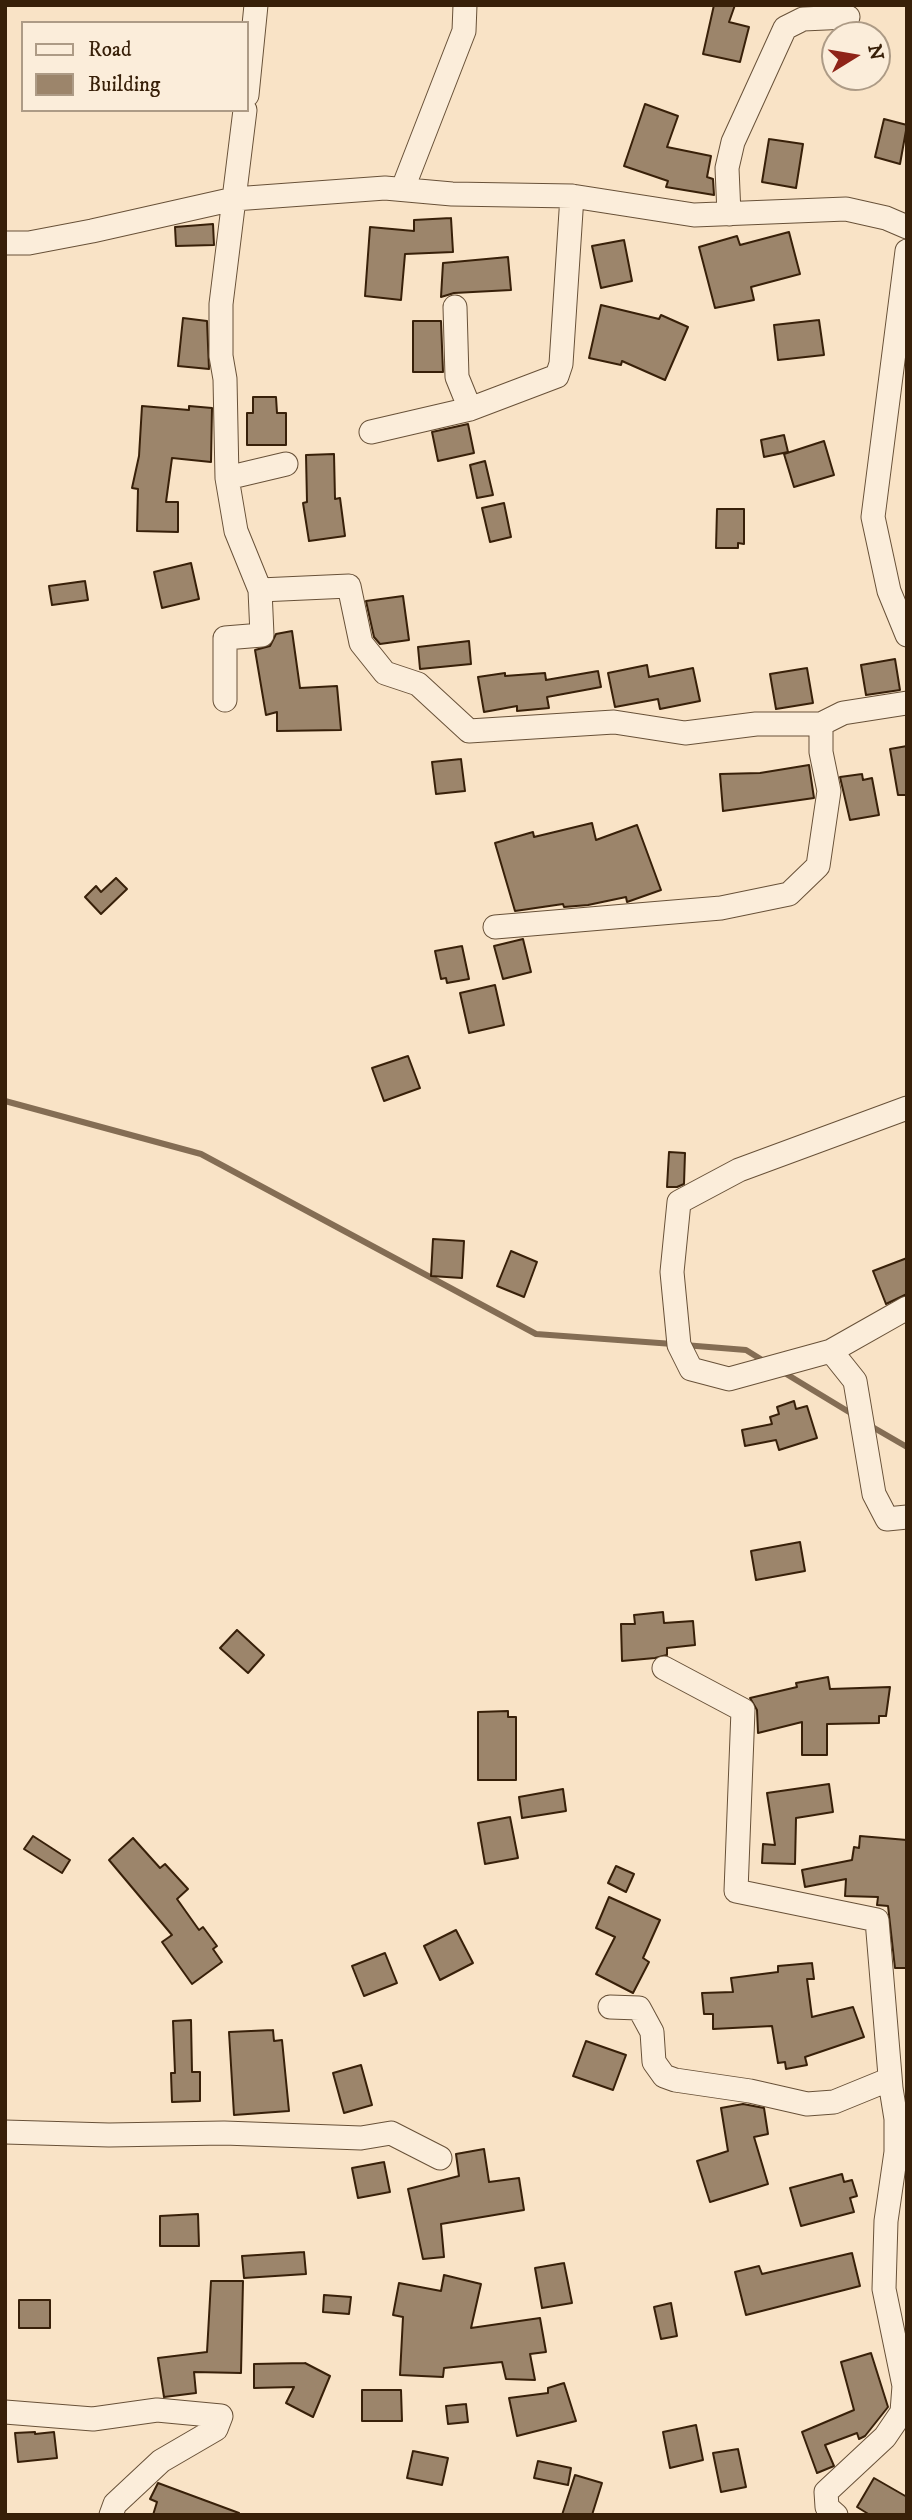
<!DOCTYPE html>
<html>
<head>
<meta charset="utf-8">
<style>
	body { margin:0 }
	#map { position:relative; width:912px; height:2520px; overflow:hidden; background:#f9e3c6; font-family:"IM FELL DW Pica",serif }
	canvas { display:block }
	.frame { position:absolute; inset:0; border:7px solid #382009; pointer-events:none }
	.legend { position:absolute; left:21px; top:21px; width:228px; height:91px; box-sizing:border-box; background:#fbedda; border:2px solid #ad9b86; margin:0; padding:9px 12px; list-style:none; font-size:21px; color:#382009 }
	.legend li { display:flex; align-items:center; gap:14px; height:35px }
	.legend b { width:35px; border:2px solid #ad9b86 }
	.north { position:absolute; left:821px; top:21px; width:70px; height:70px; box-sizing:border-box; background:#fbedda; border:2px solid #ad9b86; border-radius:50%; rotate:79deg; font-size:19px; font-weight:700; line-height:28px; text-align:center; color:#382009 }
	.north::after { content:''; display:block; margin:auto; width:24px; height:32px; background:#8f2418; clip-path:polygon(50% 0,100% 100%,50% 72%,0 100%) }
</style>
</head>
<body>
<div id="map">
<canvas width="912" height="2520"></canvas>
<div class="frame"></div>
<ul class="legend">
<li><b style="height:9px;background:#fbedda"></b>Road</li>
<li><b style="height:19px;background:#9c856b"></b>Building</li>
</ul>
<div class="north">N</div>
</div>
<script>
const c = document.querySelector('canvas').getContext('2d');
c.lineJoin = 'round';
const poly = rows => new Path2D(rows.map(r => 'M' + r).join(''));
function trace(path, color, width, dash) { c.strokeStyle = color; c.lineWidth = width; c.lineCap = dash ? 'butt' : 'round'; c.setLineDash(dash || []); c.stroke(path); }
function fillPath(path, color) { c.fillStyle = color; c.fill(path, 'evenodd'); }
trace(poly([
	[5,1101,201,1154,536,1334,673,1344],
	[684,1345,746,1350,767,1363],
	[783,1372,854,1415],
	[869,1425,907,1447]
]), '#846d54', 6);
const building = poly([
	[714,5,735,5,729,22,749,27,740,62,703,54,714,5],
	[645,104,678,116,667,147,711,156,707,177,713,179,714,195,666,187,668,181,624,166,645,104],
	[884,119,907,125,900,164,875,157,884,119],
	[769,139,803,144,796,188,762,182,769,139],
	[451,218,453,252,405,254,401,300,365,296,370,227,414,231,414,220,451,218],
	[213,224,214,245,176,246,175,227,213,224],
	[789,232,800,274,751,287,754,300,715,308,699,247,737,236,740,245,789,232],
	[624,240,632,281,601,288,592,246,624,240],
	[508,257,511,290,454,293,441,297,443,263,508,257],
	[601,305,659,319,661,315,688,327,665,380,622,361,621,365,589,358,601,305],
	[183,318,207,321,209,369,178,366,183,318],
	[819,320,824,355,778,360,774,325,819,320],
	[413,321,441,321,443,372,413,372,413,321],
	[253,397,276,397,277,413,286,413,286,445,247,445,247,413,253,413,253,397],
	[142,406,189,410,189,406,212,408,211,462,172,458,166,502,178,502,178,532,137,531,138,489,132,488,139,456,142,406],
	[468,424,474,453,438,461,432,432,468,424],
	[784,435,788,452,764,457,761,440,784,435],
	[824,441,834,475,794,487,784,454,824,441],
	[334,454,335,499,340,498,345,536,309,541,303,503,307,502,306,455,334,454],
	[485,461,493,495,477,498,470,465,485,461],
	[504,503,511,537,490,542,482,508,504,503],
	[717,509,744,509,744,544,738,543,738,548,716,548,717,509],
	[191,563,199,599,162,608,154,572,191,563],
	[85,581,88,600,52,605,49,586,85,581],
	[403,596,409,640,380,644,374,637,366,601,403,596],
	[292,631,300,688,337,686,341,730,277,731,277,712,266,715,255,650,270,646,276,634,292,631],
	[469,641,471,664,420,669,418,647,469,641],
	[895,659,900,690,866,695,861,665,895,659],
	[647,665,649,677,693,668,700,701,660,709,658,699,615,707,608,673,647,665],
	[807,668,813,703,776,709,770,674,807,668],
	[598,671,601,687,547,697,549,708,517,711,517,706,484,712,478,677,505,673,505,676,545,673,546,680,598,671],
	[907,746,907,795,898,795,890,749,907,746],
	[461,759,465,791,436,794,432,762,461,759],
	[809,765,814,798,723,811,720,774,760,773,809,765],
	[862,774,863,780,872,778,879,815,850,820,840,777,862,774],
	[592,823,596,840,637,825,661,890,627,902,626,897,588,905,564,907,563,904,515,911,495,843,533,832,534,837,592,823],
	[116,878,127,889,101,914,85,897,96,886,101,892,116,878],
	[523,939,531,972,503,979,494,946,523,939],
	[462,946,469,979,447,983,446,978,441,979,435,951,462,946],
	[495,985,504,1025,469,1033,460,993,495,985],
	[408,1056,420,1088,384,1101,372,1068,408,1056],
	[669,1152,685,1153,684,1184,677,1187,667,1187,669,1152],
	[433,1239,464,1241,462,1278,431,1276,433,1239],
	[511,1251,537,1262,524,1297,497,1286,511,1251],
	[907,1258,907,1294,886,1304,873,1271,907,1258],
	[794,1401,796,1409,807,1406,817,1438,779,1450,776,1440,745,1446,742,1430,772,1424,770,1417,779,1414,777,1407,794,1401],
	[800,1542,805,1571,756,1580,751,1551,800,1542],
	[663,1612,664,1623,693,1621,695,1645,667,1648,667,1655,655,1658,622,1661,621,1624,635,1624,634,1615,663,1612],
	[237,1630,264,1655,248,1673,220,1648,237,1630],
	[828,1677,830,1689,890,1687,886,1716,879,1716,879,1723,827,1724,827,1755,802,1755,802,1722,758,1733,757,1710,750,1698,797,1687,796,1683,828,1677],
	[508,1711,508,1717,516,1717,516,1780,478,1780,478,1712,508,1711],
	[829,1784,833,1812,796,1818,795,1864,762,1863,763,1844,775,1845,767,1793,829,1784],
	[563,1789,566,1811,522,1818,519,1797,563,1789],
	[510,1817,518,1858,485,1864,478,1823,510,1817],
	[33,1836,70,1860,62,1873,24,1849,33,1836],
	[860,1836,907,1840,907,1968,895,1968,888,1906,877,1905,878,1897,845,1896,846,1879,805,1887,802,1870,852,1860,854,1847,859,1848,860,1836],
	[133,1838,160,1868,165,1864,188,1889,177,1899,199,1930,203,1927,217,1946,213,1949,222,1962,192,1984,162,1942,172,1935,109,1860,133,1838],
	[616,1866,634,1874,626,1892,608,1883,616,1866],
	[609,1897,660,1920,643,1958,649,1962,633,1993,596,1974,615,1937,596,1928,609,1897],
	[456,1930,473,1963,440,1980,424,1946,456,1930],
	[385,1953,397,1983,364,1996,352,1966,385,1953],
	[812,1963,814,1979,807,1979,812,2017,853,2007,864,2037,805,2057,807,2065,786,2069,785,2062,778,2063,772,2026,713,2029,713,2014,704,2014,702,1993,733,1992,731,1978,778,1972,778,1966,812,1963],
	[191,2020,192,2072,200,2072,200,2101,172,2102,171,2073,175,2073,173,2021,191,2020],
	[273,2030,274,2041,282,2040,289,2111,234,2115,229,2032,273,2030],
	[586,2041,626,2055,613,2090,573,2076,586,2041],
	[361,2065,372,2105,344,2113,333,2073,361,2065],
	[743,2104,764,2108,768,2134,754,2137,768,2184,710,2202,697,2161,728,2151,721,2108,743,2104],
	[484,2149,489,2182,519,2178,524,2210,441,2224,444,2257,423,2259,408,2189,459,2176,456,2154,484,2149],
	[384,2162,390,2192,358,2198,352,2168,384,2162],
	[842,2174,844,2182,852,2180,857,2196,850,2198,854,2212,801,2226,790,2188,842,2174],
	[198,2214,199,2246,160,2246,160,2216,198,2214],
	[304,2252,306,2274,244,2278,242,2256,304,2252],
	[852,2253,860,2286,746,2315,735,2272,759,2266,762,2274,852,2253],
	[564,2263,572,2303,542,2308,535,2268,564,2263],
	[444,2275,481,2284,471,2328,540,2318,546,2352,530,2354,535,2380,506,2379,502,2362,444,2368,443,2377,400,2375,403,2317,393,2315,399,2283,441,2291,444,2275],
	[211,2281,243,2281,241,2373,194,2372,196,2393,164,2397,158,2358,207,2352,211,2281],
	[324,2295,351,2297,349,2314,323,2312,324,2295],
	[19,2300,50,2300,50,2328,19,2328,19,2300],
	[671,2303,677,2336,661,2339,654,2307,671,2303],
	[871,2353,888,2407,865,2436,859,2439,857,2433,825,2445,834,2466,817,2473,802,2432,854,2410,841,2362,871,2353],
	[305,2363,330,2376,313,2417,286,2403,294,2387,254,2388,254,2364,305,2363],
	[564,2383,576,2421,517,2436,509,2398,548,2393,548,2388,564,2383],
	[362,2390,401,2390,402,2421,362,2421,362,2390],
	[466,2404,468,2422,448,2424,446,2406,466,2404],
	[696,2425,703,2460,670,2468,663,2432,696,2425],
	[35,2432,35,2434,54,2432,57,2458,18,2462,15,2433,35,2432],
	[738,2449,746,2487,721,2492,713,2453,738,2449],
	[413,2451,448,2458,442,2485,407,2478,413,2451],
	[538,2461,571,2468,568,2485,534,2478,538,2461],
	[575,2475,602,2483,592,2515,562,2515,575,2475],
	[874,2478,907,2497,907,2515,870,2515,857,2507,874,2478],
	[158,2483,239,2513,239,2515,153,2515,157,2502,150,2499,158,2483]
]);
fillPath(building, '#9c856b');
trace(building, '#382009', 2);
const minor = poly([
	[247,95,256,5],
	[403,188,464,31,465,5],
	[729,214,727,168,733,142,785,28,803,19,848,17],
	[5,243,29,243,92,231,234,199,385,188,452,194,572,196,694,215,846,209,886,218,907,227],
	[907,251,873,517,889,591,907,635],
	[455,307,457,377,470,409],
	[371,432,470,409,557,376,561,364,572,196],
	[227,478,286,464],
	[260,590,349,586,361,643,385,673,418,684,469,731,614,722,685,733,756,724,821,724],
	[225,700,225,638,262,635,260,590,236,531,227,478,225,379,221,356,221,304,245,110],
	[495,927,721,908,789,894,818,866,829,791,821,752,821,724,843,713,907,703],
	[907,1108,739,1170,679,1202,672,1272,679,1345,691,1369,729,1379,831,1351,907,1308],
	[831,1351,855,1381,874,1494,887,1519,907,1517],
	[664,1668,743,1710,736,1891,877,1920,891,2088],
	[610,2007,639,2008,652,2032,654,2062,664,2076,675,2080,750,2091,807,2104,834,2102,883,2082,891,2088,896,2119,896,2152,886,2221,884,2289,904,2386,902,2412,885,2437,826,2492,827,2507,836,2515],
	[5,2132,109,2135,224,2133,361,2138,391,2133,440,2158],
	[5,2412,93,2419,157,2410,221,2416,216,2429,161,2461,115,2504,111,2515]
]);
trace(minor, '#685138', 25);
trace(minor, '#fbedda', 23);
</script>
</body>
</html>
